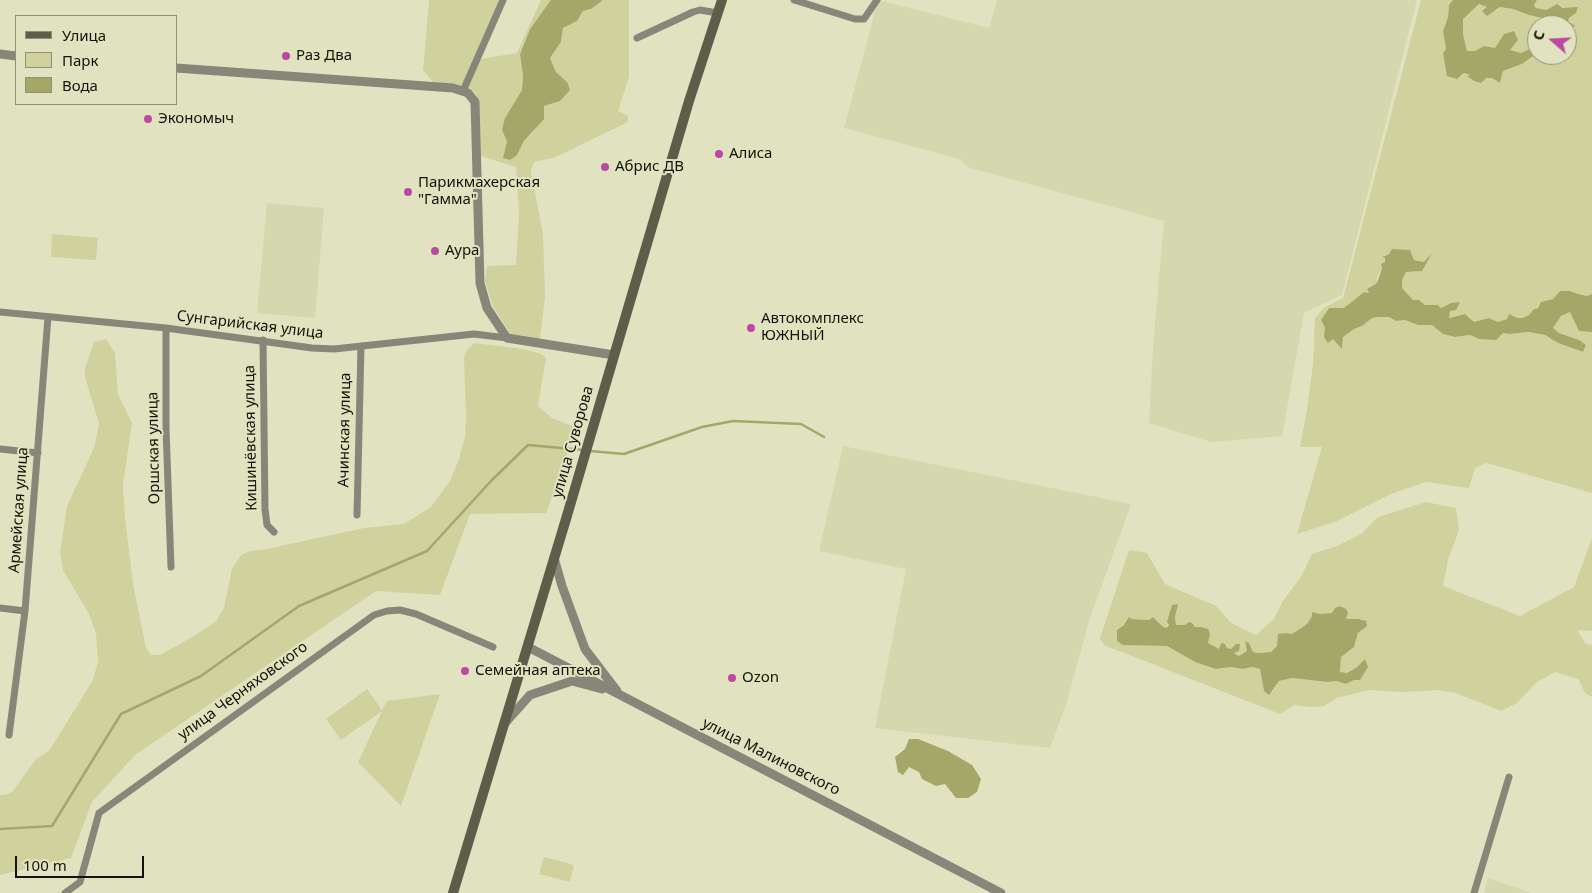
<!DOCTYPE html>
<html>
<head>
<meta charset="utf-8">
<style>
	body { margin:0 }
	#map { position:relative; width:1592px; height:893px; overflow:hidden; background:#e1e3c0; font-family:"Noto Sans",sans-serif }
	canvas { display:block }
	.legend { position:absolute; left:15px; top:15px; width:162px; height:90px; box-sizing:border-box; background:#e1e3c0; border:1px solid #8f9076; margin:0; padding:6px 9px; list-style:none; font-size:15px; color:#131408 }
	.legend li { display:flex; align-items:center; gap:10px; height:25px }
	.legend b { width:25px; border:1px solid #8f9076 }
	.north { position:absolute; left:1527px; top:15px; width:50px; height:50px; box-sizing:border-box; background:#e1e3c0; border:1px solid #8f9076; border-radius:50%; rotate:289deg; font-size:14px; font-weight:700; line-height:20px; text-align:center; color:#131408 }
	.north::after { content:''; display:block; margin:auto; width:18px; height:22px; background:#bc48a1; clip-path:polygon(50% 0,100% 100%,50% 72%,0 100%) }
	.scale { position:absolute; left:15px; top:856px; width:129px; height:22px; box-sizing:border-box; border:2px solid #131408; border-top:0; padding-left:6px; font-size:15px; line-height:18px; white-space:nowrap; color:#131408; -webkit-text-stroke:4px #e1e3c0; paint-order:stroke }
</style>
</head>
<body>
<div id="map">
<canvas width="1592" height="893"></canvas>
<ul class="legend">
<li><b style="height:6px;background:#5d5e49"></b>Улица</li>
<li><b style="height:14px;background:#d0d29d"></b>Парк</li>
<li><b style="height:14px;background:#a5a769"></b>Вода</li>
</ul>
<div class="north">С</div>
<div class="scale">100 m</div>
</div>
<script>
const c = document.querySelector('canvas').getContext('2d');
c.lineJoin = 'round';
function fillPath(path, color) { c.fillStyle = color; c.fill(path, 'evenodd'); }
const poly = rows => new Path2D(rows.map(r => 'M' + r).join(''));
function trace(path, color, width, dash) { c.strokeStyle = color; c.lineWidth = width; c.lineCap = dash ? 'butt' : 'round'; c.setLineDash(dash || []); c.stroke(path); }
function label(font, color, halo, rows, align = 'center') {
  c.font = font + ' "Noto Sans",sans-serif'; c.lineWidth = 4; c.setLineDash([]); c.textBaseline = 'middle'; c.strokeStyle = halo; c.fillStyle = color; for (const [text, x, y, turn = 0] of rows) {
    c.save(); c.translate(x, y); c.rotate((+turn || 0) * Math.PI / 180); c.textAlign = isNaN(turn) ? turn : align; if (halo) c.strokeText(text, 0, 0); c.fillText(text, 0, 0); c.restore();
  }
}
fillPath(poly([
	[878,0,989,28,997,0,1417,0,1342,295,1304,313,1282,436,1211,442,1149,423,1153,347,1164,221,967,167,960,159,844,128],
	[267,203,324,208,315,318,257,313],
	[843,446,1131,504,1089,621,1067,702,1050,748,875,728,906,569,819,551],
	[1488,878,1531,893,1484,893]
]), '#d5d7ae');
fillPath(poly([
	[429,0,507,0,481,59,517,53,541,0,552,0,530,29,520,53,523,76,522,90,505,118,507,141,503,158,517,155,524,141,534,131,544,106,559,101,567,82,556,72,550,58,561,42,563,28,577,21,583,11,591,9,603,0,629,0,629,77,618,111,628,116,628,122,556,157,534,162,531,171,543,234,545,297,540,339,511,334,493,307,485,281,487,266,516,265,519,213,516,167,481,156,479,101,475,93,469,87,434,83,423,70],
	[1421,0,1453,0,1449,5,1448,17,1443,31,1446,49,1443,53,1461,77,1464,73,1486,78,1492,78,1500,83,1503,71,1522,64,1521,53,1509,50,1504,34,1495,48,1484,46,1475,51,1467,51,1463,34,1463,19,1479,4,1496,11,1500,7,1513,9,1529,15,1561,23,1564,25,1537,25,1537,55,1567,55,1567,27,1575,26,1568,23,1569,18,1576,13,1557,4,1546,10,1536,8,1534,5,1537,0,1592,0,1592,294,1587,296,1578,294,1570,291,1561,291,1553,299,1534,309,1529,315,1523,318,1507,319,1498,322,1489,318,1474,322,1469,317,1465,314,1448,318,1451,303,1441,308,1438,305,1425,305,1419,300,1413,300,1402,288,1402,280,1406,271,1416,272,1430,255,1424,262,1389,254,1384,255,1385,262,1377,277,1377,283,1367,289,1370,293,1364,292,1344,308,1329,308,1321,320,1325,328,1343,348,1343,337,1354,329,1362,326,1372,318,1378,317,1389,317,1396,321,1405,320,1418,325,1432,325,1443,334,1455,337,1470,335,1479,339,1503,333,1509,334,1529,332,1545,335,1558,343,1583,352,1586,345,1579,340,1559,333,1552,328,1561,316,1570,312,1579,331,1592,332,1592,493,1487,463,1475,468,1469,488,1426,482,1391,494,1337,521,1297,534,1322,447,1300,447,1307,410,1313,364,1315,318,1325,307,1343,298],
	[52,234,98,238,96,260,51,257],
	[106,339,115,353,118,394,132,423,123,484,125,518,133,584,146,648,151,655,160,655,199,633,216,621,224,608,232,569,241,555,250,551,267,549,364,528,404,524,431,507,450,481,459,459,465,437,466,417,464,358,467,350,474,343,523,349,541,354,546,358,538,406,552,418,572,426,565,465,546,513,470,514,440,595,376,591,135,755,92,802,71,858,0,875,0,795,8,794,13,791,36,759,49,751,93,680,98,661,96,633,89,614,63,570,60,553,67,506,94,448,99,424,85,377,85,368,94,342],
	[1426,502,1456,508,1459,530,1448,560,1443,586,1520,616,1574,587,1592,538,1592,631,1577,630,1586,644,1592,645,1592,697,1585,693,1578,679,1555,672,1537,682,1517,703,1501,711,1456,693,1438,690,1403,692,1369,690,1337,698,1324,706,1312,707,1294,705,1280,714,1104,645,1100,638,1129,550,1147,553,1165,584,1216,606,1231,623,1256,635,1274,619,1283,601,1302,575,1312,554,1337,546,1361,534,1378,517],
	[1177,605,1175,617,1176,625,1201,627,1208,643,1219,650,1221,643,1227,648,1231,649,1239,656,1247,651,1245,642,1249,643,1253,652,1258,653,1271,652,1277,646,1279,634,1286,633,1292,634,1307,624,1312,616,1333,613,1340,606,1346,610,1348,613,1346,619,1358,619,1358,633,1354,647,1341,657,1340,673,1347,673,1357,667,1364,660,1354,680,1346,684,1336,681,1328,682,1292,678,1279,681,1272,692,1264,691,1260,669,1252,667,1243,669,1231,667,1216,669,1195,662,1167,646,1123,645,1117,630,1132,619,1149,620,1166,628],
	[367,689,382,710,387,701,440,694,401,806,358,762,382,711,341,740,326,719],
	[544,857,574,865,570,882,539,874]
]), '#d0d29d');
fillPath(poly([
	[551,0,603,0,591,9,583,11,577,21,563,28,561,42,550,58,556,72,567,82,570,90,560,101,544,106,544,119,524,141,517,155,510,160,503,158,507,141,502,130,505,118,522,90,523,76,520,54,530,29],
	[1453,0,1537,0,1534,5,1536,8,1546,10,1557,4,1563,8,1578,7,1576,13,1569,18,1568,22,1576,26,1568,27,1567,25,1551,20,1529,15,1513,9,1500,7,1487,16,1482,11,1487,7,1479,4,1463,19,1463,34,1467,51,1475,51,1484,46,1495,48,1504,34,1514,31,1518,40,1510,50,1521,53,1530,49,1533,56,1522,64,1503,71,1500,83,1492,78,1486,78,1481,83,1474,81,1467,76,1471,75,1464,73,1457,79,1447,76,1443,53,1446,49,1443,31,1448,17,1449,5],
	[1392,249,1410,250,1414,260,1424,262,1432,253,1422,271,1406,272,1402,280,1402,288,1413,300,1419,300,1425,305,1438,305,1441,308,1451,303,1460,302,1456,310,1450,311,1449,318,1465,314,1474,322,1489,318,1498,322,1507,319,1509,314,1517,318,1523,318,1529,315,1534,309,1538,308,1541,302,1553,299,1560,291,1570,291,1578,294,1587,296,1592,294,1592,332,1579,331,1570,312,1561,316,1553,328,1559,333,1579,340,1586,345,1583,352,1558,343,1545,335,1529,332,1509,334,1503,333,1496,340,1479,339,1470,335,1455,337,1443,334,1432,325,1418,325,1405,320,1396,321,1389,317,1378,317,1372,318,1362,326,1354,329,1343,337,1342,349,1333,339,1328,343,1324,337,1325,328,1321,320,1329,308,1344,308,1364,292,1369,293,1367,289,1377,283,1382,268,1381,264,1385,262,1385,258,1382,257,1389,254],
	[1178,604,1175,617,1176,625,1185,625,1189,622,1192,623,1195,627,1201,627,1208,629,1210,634,1208,643,1219,649,1221,643,1225,644,1227,648,1231,649,1236,644,1240,644,1239,651,1234,653,1239,656,1247,651,1245,641,1249,643,1253,652,1258,653,1271,652,1277,646,1278,634,1286,633,1292,634,1307,624,1312,616,1312,612,1320,614,1332,613,1335,608,1340,606,1346,609,1348,613,1346,619,1358,619,1366,621,1367,626,1358,633,1354,647,1341,657,1340,672,1347,673,1357,667,1365,659,1368,667,1360,680,1354,680,1346,684,1336,681,1328,682,1292,678,1279,681,1269,695,1264,691,1260,669,1252,667,1243,669,1231,667,1216,669,1195,662,1167,646,1123,645,1117,641,1117,630,1124,625,1129,617,1132,619,1149,620,1153,617,1162,626,1166,628,1169,625,1167,622,1172,605],
	[909,739,918,739,948,751,972,765,981,779,977,792,968,798,956,798,945,784,936,786,922,779,919,772,909,767,903,775,898,772,895,757,905,749]
]), '#a5a769');
trace(poly([
	[590,451,624,454,702,427,733,421,801,424,824,437],
	[0,829,52,826,121,714,201,676,299,606,427,551,491,481,528,445,584,450]
]), '#a5a769', 2.5);
trace(poly([
	[794,0,855,19,864,19,877,0],
	[637,38,693,12,700,10,718,13],
	[463,91,503,0],
	[0,312,166,328,312,348,334,349,474,334,507,338],
	[166,328,166,428,171,567],
	[263,340,265,509,267,525,274,532],
	[0,449,38,453],
	[357,515,361,346],
	[0,608,25,611],
	[9,735,25,611,48,317],
	[65,893,80,882,99,813,374,615,387,611,400,610,416,614,493,647],
	[1474,893,1509,777]
]), '#868779', 7);
trace(poly([
	[0,54,16,56],
	[176,68,453,88,468,93,475,102,480,283,487,308,507,338,614,355],
	[554,558,562,586,585,649,617,691],
	[528,647,1001,893],
	[505,723,530,695,572,681,602,689]
]), '#868779', 9);
trace(poly([
	[453,893,566,519,689,101,722,0]
]), '#5d5e49', 10);
for (const [x, y, r, color] of [
	[286,56,5,"#bc48a1"],
	[148,119,5,"#bc48a1"],
	[719,154,5,"#bc48a1"],
	[605,167,5,"#bc48a1"],
	[408,192,5,"#bc48a1"],
	[435,251,5,"#bc48a1"],
	[751,328,5,"#bc48a1"],
	[465,671,5,"#bc48a1"],
	[732,678,5,"#bc48a1"]
]) { const dot = new Path2D(); dot.arc(x, y, r, 0, 2 * Math.PI); c.fillStyle = color; c.fill(dot); trace(dot, '#e1e3c0', 2); }
label('15px', '#131408', '#e1e3c0', [
	["Раз Два",296,56],
	["Экономыч",158,119],
	["Алиса",729,154],
	["Абрис ДВ",615,167],
	["Парикмахерская",418,183],
	["\"Гамма\"",418,200],
	["Аура",445,251],
	["Автокомплекс",761,319],
	["ЮЖНЫЙ",761,336],
	["Семейная аптека",475,671],
	["Ozon",742,678]
], 'left');
label('15px', '#131408', '#e1e3c0', [
	["Сунгарийская улица",250,325,7],
	["Ачинская улица",345,430,-89],
	["Кишинёвская улица",251,438,-91],
	["улица Суворова",573,442,-74],
	["Оршская улица",154,448,-91],
	["Армейская улица",19,510,-86],
	["улица Черняховского",243,691,-36],
	["улица Малиновского",771,757,27]
]);
</script>
</body>
</html>
